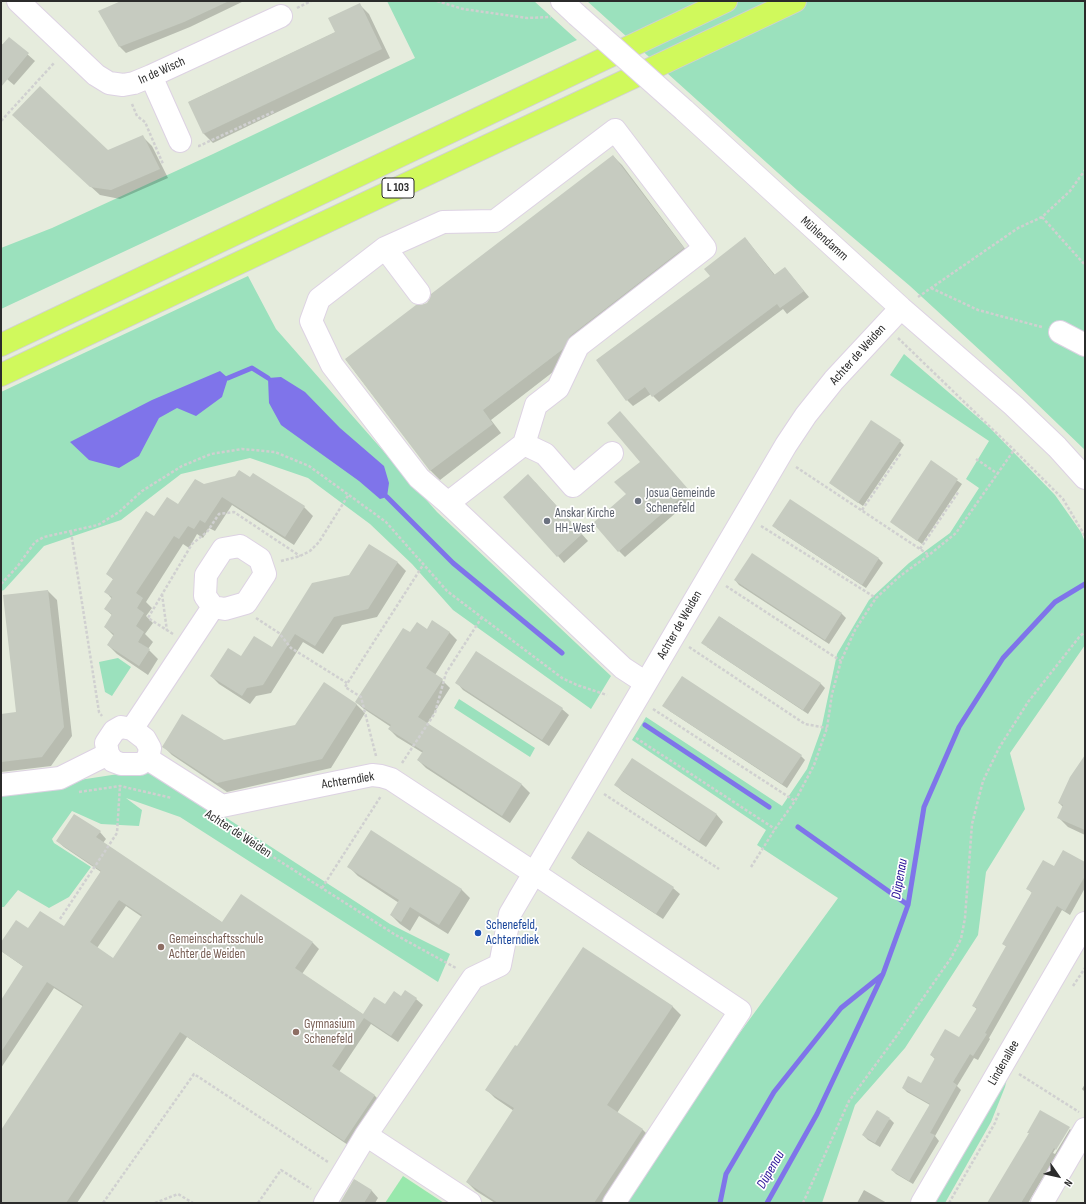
<!DOCTYPE html>
<html>
<head>
<meta charset="utf-8">
<style>
	body { margin:0 }
	#map { position:relative; width:1086px; height:1204px; overflow:hidden; background:#e6ecdd; font-family:"Sofia Sans Condensed",sans-serif }
	canvas { display:block }
	.frame { position:absolute; inset:0; border:2px solid #2b2b2b; pointer-events:none }
	.north { position:absolute; left:1038px; top:1156px; width:40px; height:40px; -webkit-text-stroke:3px #fff; paint-order:stroke; rotate:124deg; font-size:11px; font-weight:700; line-height:16px; text-align:center; color:#2b2b2b }
	.north::after { content:''; display:block; margin:auto; width:14px; height:18px; background:#2b2b2b; clip-path:polygon(50% 0,100% 100%,50% 72%,0 100%) }
</style>
</head>
<body>
<div id="map">
<canvas width="1086" height="1204"></canvas>
<div class="frame"></div>
<div class="north">N</div>
</div>
<script>
const c = document.querySelector('canvas').getContext('2d');
c.lineJoin = 'round';
function fillPath(path, color) { c.fillStyle = color; c.fill(path, 'evenodd'); }
const poly = rows => new Path2D(rows.map(r => 'M' + r).join(''));
function trace(path, color, width, dash) { c.strokeStyle = color; c.lineWidth = width; c.lineCap = dash ? 'butt' : 'round'; c.setLineDash(dash || []); c.stroke(path); }
function label(font, color, halo, rows, align = 'center') {
  c.font = font + ' "Sofia Sans Condensed",sans-serif'; c.lineWidth = 3.5; c.setLineDash([]); c.textBaseline = 'middle'; c.strokeStyle = halo; c.fillStyle = color; for (const [text, x, y, turn = 0] of rows) {
    c.save(); c.translate(x, y); c.rotate((+turn || 0) * Math.PI / 180); c.textAlign = isNaN(turn) ? turn : align; if (halo) c.strokeText(text, 0, 0); c.fillText(text, 0, 0); c.restore();
  }
}
fillPath(poly([
	[387,1,534,1,577,40,1,309,1,248,52,228,213,154,415,58],
	[587,1,1085,1,1085,450,1008,376,910,286,797,190],
	[248,276,276,329,437,512,611,676,591,709,453,610,412,564,370,524,308,478,250,458,181,474,121,520,44,546,4,590,1,591,1,392],
	[904,354,989,427,1055,495,1081,532,1085,542,1085,645,1010,753,1025,809,986,872,978,935,905,1048,855,1105,822,1203,621,1203,661,1141,838,898,757,845,766,830,632,740,646,717,782,806,807,769,821,730,837,654,869,600,909,563,950,533,979,488,966,479,989,441,890,375],
	[118,658,131,667,112,696,105,692,99,662],
	[459,699,535,748,530,757,454,708],
	[151,769,390,924,450,954,438,982,180,817,126,798,142,810,139,826,101,824,72,811,52,839,54,843,91,867,69,897,49,908,18,890,4,907,1,907,1,792],
	[1007,1079,1005,1087,991,1122,945,1203,931,1203]
]), '#9be1bd');
fillPath(poly([
	[403,1176,444,1203,385,1203]
]), '#98e8ac');
fillPath(poly([
	[220,371,228,378,222,397,196,416,177,408,159,418,139,456,119,468,89,460,70,442,152,400],
	[281,377,305,392,340,428,384,466,389,483,387,497,380,499,359,481,281,425,269,403,268,378]
]), '#7f74ea');
fillPath(poly([
	[123,1,244,1,190,27,126,53,120,47,100,11],
	[360,5,369,14,390,58,213,143,204,134,189,102,336,32],
	[9,38,35,61,14,85,1,74,1,43,3,45],
	[22,124,108,151,143,137,152,146,168,178,120,199,100,195],
	[613,156,622,165,692,258,571,358,491,420,501,433,440,480,431,471,346,360,421,306,427,304],
	[745,238,775,275,785,268,809,297,787,314,783,309,659,402,651,394,633,406,627,400,597,360,712,277],
	[620,412,694,497,625,557,619,551,627,494,641,462],
	[900,441,904,445,863,506,830,483],
	[931,462,962,484,922,544,891,522],
	[535,482,588,541,564,563,558,556],
	[203,485,304,507,313,516,294,545,232,505,215,531,209,528,203,538,197,534,189,548,183,544,146,602,152,608,146,616,153,623,145,634,153,642,148,649,158,659,148,675,117,654,108,645,114,636,105,627,113,616,105,609,112,599,106,592,114,580,107,574,155,517,178,505],
	[773,525,879,559,883,563,866,588,778,530],
	[369,545,398,563,406,571,377,617,342,625,323,654,303,642,271,693,256,696,250,704,219,684,211,676,242,657,272,648,350,575],
	[752,555,842,614,846,618,829,644,739,585,735,580],
	[48,591,57,600,72,736,51,766,1,772,1,715,17,713],
	[720,617,821,684,825,688,808,714,707,647],
	[427,630,449,632,457,640,435,675,442,680,450,688,427,724,522,785,530,793,510,823,426,768,418,760,423,753,397,737,389,729,391,727,364,709,356,702,410,634],
	[457,683,562,709,569,715,549,746,463,690],
	[356,704,365,713,331,768,227,792,172,755,163,746,224,741,296,726],
	[668,710,801,756,805,760,787,788],
	[1085,757,1085,835,1068,827,1059,818,1063,807,1059,803],
	[632,759,717,815,723,822,706,847,622,791,616,785],
	[100,832,106,839,103,843,223,923,241,895,313,943,319,949,302,974,364,1015,401,998,416,999,423,1005,398,1042,371,1024,339,1072,375,1096,381,1102,351,1147,187,1037,77,1203,1,1203,1,1132,84,1007,54,988,1,1068,1,1002,24,967,1,951,1,944,29,929,64,928,101,872,64,847,57,841],
	[126,906,142,917,114,959,97,948],
	[572,858,673,888,680,894,663,919,579,864],
	[1085,863,1085,888,1070,915,1062,910,989,1038,990,1039,978,1060,974,1058,957,1086,961,1090,935,1136,939,1141,913,1184,896,1174,892,1170,930,1105,907,1092,903,1088,921,1085,936,1060,931,1055,959,1039,977,1009,973,1006,1007,947,1003,944,1032,893,1028,889,1055,867],
	[349,867,461,889,470,898,448,934,419,916,410,931,400,924,391,915,399,903,358,876],
	[672,1006,681,1015,617,1113,643,1130,652,1139,609,1203,495,1203,476,1191,467,1182,514,1111,495,1098,486,1089],
	[1085,1084,1085,1092,1082,1089],
	[890,1119,894,1123,880,1147,868,1140,863,1135],
	[1068,1127,1053,1153,1055,1154,1070,1129,1073,1132,1061,1153,1058,1152,1028,1203,989,1203,1030,1134,1028,1132],
	[355,1180,372,1191,378,1198,375,1203,341,1203],
	[864,1190,887,1203,857,1203]
]), '#0003');
trace(poly([
	[228,378,252,368,268,378],
	[387,497,453,563,562,653],
	[645,725,769,807],
	[798,827,908,905],
	[720,1203,726,1174,774,1092,841,1008,882,975],
	[767,1203,817,1114,883,974,908,905,924,807,959,727,1003,658,1055,602,1085,584]
]), '#7f74ea', 5);
fillPath(poly([
	[121,1,229,1,184,22,119,47,98,11],
	[360,3,382,49,203,134,188,102,335,32,328,18],
	[9,37,29,53,1,87,1,46],
	[40,86,108,150,143,135,160,169,111,190,90,187,12,115],
	[613,155,684,248,570,336,563,349,483,410,493,424,430,471,345,359,416,305,421,305,427,303,430,298,431,294],
	[745,237,774,275,785,267,804,291,780,308,777,304,652,397,645,387,626,401,596,360,710,276,704,269],
	[620,411,689,490,618,552,593,523,626,494,614,482,640,462,607,423],
	[871,420,901,440,858,503,829,483],
	[931,460,958,479,917,541,890,522],
	[239,470,250,477,253,473,305,506,285,537,222,497,205,523,200,520,194,529,188,526,179,539,174,536,136,593,143,598,137,608,144,613,136,626,144,632,138,642,150,649,139,666,107,645,114,634,104,627,112,614,104,609,112,597,104,592,113,579,106,574,146,511,154,516,167,497,178,504,195,479,204,484,235,476],
	[528,474,582,534,557,557,503,497],
	[790,499,879,558,862,585,772,526],
	[369,544,398,562,368,609,334,617,315,646,295,634,263,685,247,688,242,696,210,676,228,648,241,656,254,636,272,647,312,583,349,575],
	[752,553,842,613,825,640,734,580],
	[48,590,64,727,42,757,1,762,1,714,16,712,3,595],
	[719,616,821,683,803,710,701,643],
	[432,620,450,632,426,668,443,679,418,717,522,784,502,816,417,760,423,751,388,729,391,725,355,702,403,628,410,632,417,622,427,629],
	[476,651,563,708,542,740,455,683],
	[682,676,802,755,782,784,662,706],
	[324,682,357,704,322,759,217,783,162,747,182,714,224,740,295,725],
	[1085,755,1085,830,1057,818,1063,805,1058,803,1070,777],
	[632,758,717,814,699,841,614,785],
	[74,814,101,831,96,837,222,922,241,894,313,942,295,968,363,1014,374,997,385,1004,394,991,401,996,405,990,417,998,391,1036,364,1018,332,1066,375,1095,344,1141,180,1032,66,1203,1,1203,1,1130,83,1005,47,982,1,1052,1,1000,23,966,1,951,1,942,16,920,28,928,40,911,64,926,101,871,56,841],
	[119,900,142,915,113,958,90,942],
	[371,830,462,889,439,925,410,907,401,922,390,915,399,900,347,867],
	[588,831,674,887,656,914,571,858],
	[1063,850,1085,862,1085,876,1065,911,1057,906,985,1033,987,1034,973,1056,970,1054,953,1082,957,1085,930,1133,935,1135,909,1181,891,1170,930,1104,902,1088,908,1076,921,1083,935,1058,930,1055,945,1029,959,1037,977,1008,972,1006,1006,946,1002,944,1032,892,1026,889,1043,860,1054,866],
	[583,947,673,1006,607,1105,643,1129,594,1203,498,1203,466,1182,514,1108,485,1090,515,1045,517,1046],
	[877,1110,890,1118,875,1143,862,1135],
	[1040,1110,1070,1127,1056,1150,1054,1148,1021,1203,987,1203,1029,1133,1027,1133],
	[354,1179,372,1190,364,1203,340,1203]
]), '#c6cbc0');
const minor = poly([
	[18,1,96,75,109,83,123,85,134,83,151,76,281,16],
	[562,1,577,15],
	[151,76,180,141],
	[684,110,901,308,1014,406,1057,447,1085,478],
	[385,248,419,293],
	[1060,332,1085,345],
	[524,444,545,454,573,486,612,453],
	[448,503,524,444,536,405,558,388,578,346,705,248,615,130,495,221,443,222,385,248,319,299,311,321,332,365,419,478,448,503,623,668,646,683],
	[240,546,260,559,265,574,246,603,225,609,213,607,205,596,206,575,223,549,240,546],
	[132,729,213,607],
	[108,754,106,743,114,731,121,727,132,729,145,739,150,748,148,759],
	[148,759,222,806,372,775,381,776,391,779,534,873,740,1011,614,1203],
	[1,785,60,778,108,754,113,761,121,764,140,764,148,759],
	[366,1135,470,1203],
	[325,1203,366,1135,473,978,500,965,510,914,786,445,806,415,834,380,901,308],
	[922,1203,1085,923],
	[1042,1203,1085,1129]
]);
const highway = poly([
	[1,345,726,1],
	[1,375,795,1]
]);
trace(minor, '#ddd2e3', 24);
trace(highway, '#d0d0d0', 24);
trace(poly([
	[437,1,463,9,527,18,551,17],
	[297,8,311,1],
	[132,104,137,116,145,122,163,164],
	[1,121,55,62],
	[198,146,199,146,275,111],
	[1042,217,1085,265],
	[931,288,978,310,1042,327],
	[918,297,1018,228,1042,217,1070,191,1085,170],
	[898,338,1014,450,1063,499,1085,536],
	[976,459,998,474],
	[796,467,929,555],
	[862,510,901,453],
	[761,526,876,598],
	[71,532,99,712,102,716],
	[920,549,959,491],
	[281,561,300,556,310,551,319,542,349,494],
	[1,584,17,567,35,542,44,537,98,525,119,512,142,491,182,466,211,454,242,449,275,452,309,466,386,522,447,591,562,678,577,685,607,695],
	[726,586,841,661],
	[162,594,167,631],
	[256,618,279,633,291,648,347,683],
	[173,634,148,618,192,544,207,532,219,514,234,512,300,556],
	[689,647,805,724,827,728],
	[653,709,795,801],
	[636,738,775,829],
	[376,756,361,697,345,687,423,565],
	[402,763,435,713,446,673,482,617],
	[79,792,120,786,172,798],
	[604,794,719,869],
	[223,825,394,934,456,968],
	[751,867,775,829,795,801,814,765,827,728,832,694,841,661,855,630,876,598,900,576,929,555,956,533,1014,450],
	[322,888,381,796],
	[60,919,117,833,120,785],
	[1073,986,1085,968],
	[1019,1074,1079,1112],
	[103,1203,194,1074,328,1162],
	[155,1203,178,1194,193,1203],
	[258,1203,281,1170,311,1189],
	[803,1203,849,1101,898,1034,951,958,961,939,965,918,972,824,983,781,999,748,1028,702,1080,636,1085,632],
	[949,1203,995,1123,999,1112]
]), '#d0d0d0', 2.5, [3, 2]);
trace(minor, '#fff', 22);
trace(highway, '#d0f95c', 22);
const minorBridge = poly([
	[577,15,684,110]
]);
trace(minorBridge, '#ddd2e3', 24, []);
trace(minorBridge, '#fff', 22);
for (const [x, y, r, color] of [
	[638,501,4,"#6b7280"],
	[547,521,4,"#6b7280"],
	[478,933,4,"#1a4fb4"],
	[161,947,4,"#8d6e63"],
	[296,1032,4,"#8d6e63"]
]) { const dot = new Path2D(); dot.arc(x, y, r, 0, 2 * Math.PI); c.fillStyle = color; c.fill(dot); trace(dot, '#fff', 1.5); }
for (const [x, y, w] of [
	[398,188,32]
]) { const box = new Path2D(); box.roundRect(x - w / 2, y - 10, w, 20, 3); c.fillStyle = '#fff'; c.fill(box); trace(box, '#2b2b2b', 1); }
label('bold 12px', '#2b2b2b', null, [
	["L 103",398,188]
]);
label('13px', '#2b2b2b', '#fff', [
	["In de Wisch",162,71,-24],
	["Mühlendamm",824,239,42],
	["Achter de Weiden",858,355,-48],
	["Achter de Weiden",680,625,-60],
	["Achterndiek",348,781,-9],
	["Achter de Weiden",238,834,33],
	["Lindenallee",1004,1063,-60]
]);
label('13px', '#5b616d', '#fff', [
	["Josua Gemeinde",646,494],
	["Schenefeld",646,509],
	["Anskar Kirche",555,514],
	["HH-West",555,529]
], 'left');
label('13px', '#164399', '#fff', [
	["Schenefeld,",486,926],
	["Achterndiek",486,941]
], 'left');
label('13px', '#785e54', '#fff', [
	["Gemeinschaftsschule",169,940],
	["Achter de Weiden",169,955],
	["Gymnasium",304,1025],
	["Schenefeld",304,1040]
], 'left');
label('italic 14px', '#291297', '#fff', [
	["Düpenau",900,879,-80],
	["Düpenau",771,1170,-60]
]);
</script>
</body>
</html>
